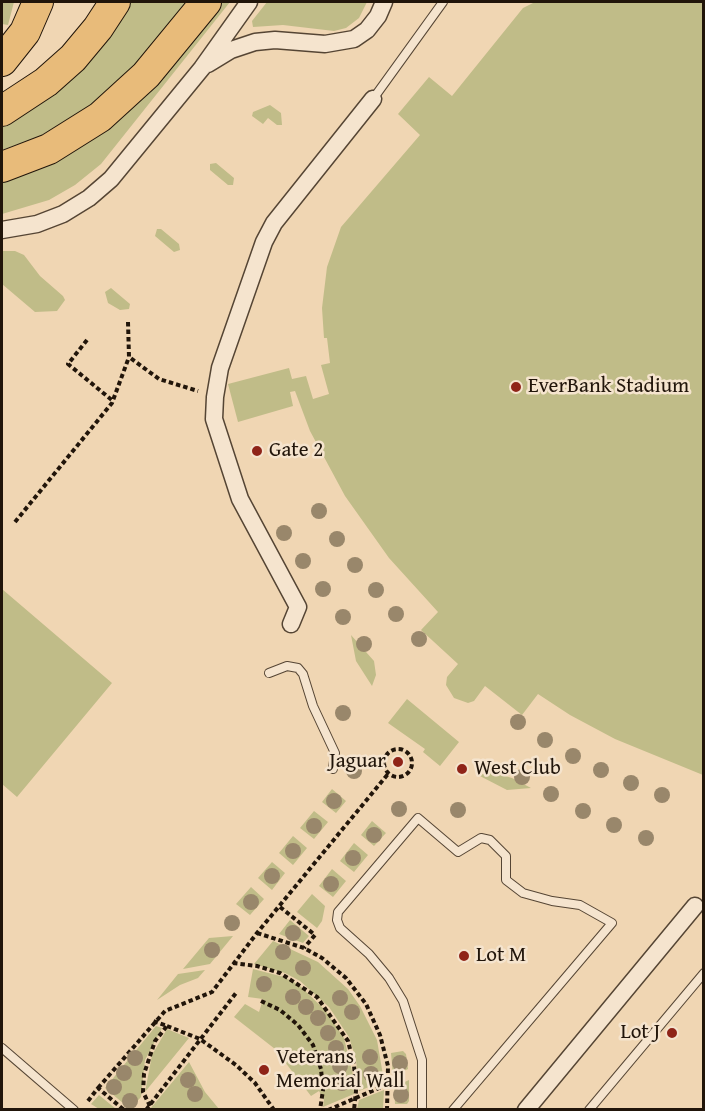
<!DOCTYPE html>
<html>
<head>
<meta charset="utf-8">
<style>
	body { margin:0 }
	#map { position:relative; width:705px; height:1111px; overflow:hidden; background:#f0d6b3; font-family:"Gentium Book Plus",serif }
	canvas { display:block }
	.frame { position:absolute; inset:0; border:3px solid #21150a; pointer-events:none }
</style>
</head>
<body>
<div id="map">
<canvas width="705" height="1111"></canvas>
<div class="frame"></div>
</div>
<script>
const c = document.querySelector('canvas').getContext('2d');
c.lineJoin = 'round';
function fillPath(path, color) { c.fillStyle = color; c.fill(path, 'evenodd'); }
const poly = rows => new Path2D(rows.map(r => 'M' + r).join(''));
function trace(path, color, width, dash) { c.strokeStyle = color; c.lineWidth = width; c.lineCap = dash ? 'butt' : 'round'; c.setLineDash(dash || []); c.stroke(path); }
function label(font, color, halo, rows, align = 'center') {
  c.font = font + ' "Gentium Book Plus",serif'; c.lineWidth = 5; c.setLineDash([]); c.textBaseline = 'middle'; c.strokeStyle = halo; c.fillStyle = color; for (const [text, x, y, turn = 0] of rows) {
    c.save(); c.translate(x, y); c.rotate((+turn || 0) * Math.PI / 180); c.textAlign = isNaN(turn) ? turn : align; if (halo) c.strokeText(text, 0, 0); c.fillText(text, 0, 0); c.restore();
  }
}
fillPath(poly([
	[2,2,14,2,8,25,2,24],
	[126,2,187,2,121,81,91,106,38,137,2,150,2,120],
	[216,2,230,2,101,164,75,185,49,200,2,214,2,174,34,163],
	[267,2,367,2,359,18,346,28,334,31,283,25,253,27,252,21],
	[535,2,703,2,703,775,615,739,570,715,538,694,522,715,485,686,474,701,468,703,454,698,446,685,447,677,458,664,421,630,438,612,389,558,345,496,310,431,295,391,290,392,293,406,238,422,228,384,289,368,292,379,306,376,313,399,329,394,321,365,330,363,327,338,324,338,322,308,327,267,341,227,420,135,398,114,429,77,452,96,523,8],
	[270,105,281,113,282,125,277,125,268,118,263,124,252,116,253,112],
	[216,163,234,178,233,185,228,185,210,170,210,164],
	[157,229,161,229,179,244,180,250,174,252,155,236],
	[2,251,15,251,24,255,40,276,63,296,65,300,57,311,35,312,2,284],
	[111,288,130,304,129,309,120,310,108,303,105,292],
	[2,589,112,683,17,797,2,784],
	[351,635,374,661,376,675,372,686,356,661],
	[407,699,459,742,440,766,423,752,425,749,388,723],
	[492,772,512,778,531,788,507,790,478,775],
	[332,789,346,801,336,813,322,802],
	[314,811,328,822,314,839,300,828],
	[372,821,386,833,374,846,361,835],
	[293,836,307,848,293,865,279,853],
	[354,843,368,855,354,872,340,861],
	[272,862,285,873,272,890,258,878],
	[332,869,346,881,333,897,319,886],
	[251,887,264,899,250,915,236,904],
	[312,894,325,906,322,921,317,928,297,912],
	[290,920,309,936,303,943,279,934],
	[233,936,210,964,183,969,209,938],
	[273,941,318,962,348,989,360,1006,377,1040,384,1081,359,1091,356,1060,349,1037,329,1007,300,981,285,973,254,964],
	[253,969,284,977,299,985,325,1010,344,1038,353,1075,354,1094,323,1107,324,1100,319,1091,311,1096,275,1049,234,1017,245,1004,259,1012,263,999,248,997],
	[205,970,198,978,180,985,157,1000,178,974],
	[156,1026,162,1028,145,1060,141,1097,130,1109,105,1088],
	[167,1029,189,1038,145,1092,152,1055],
	[403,1051,406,1054,408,1069,393,1076,391,1053],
	[189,1062,205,1092,219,1109,150,1109],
	[409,1080,409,1101,407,1104,395,1104,394,1087],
	[384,1090,383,1109,357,1109,359,1100],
	[99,1095,116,1109,99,1109,91,1104]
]), '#c0bc88');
const lane = poly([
	[373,99,443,2],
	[269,673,287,666,298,668,303,674,313,706,335,753,333,769],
	[2,1048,74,1110],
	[422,1110,422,1060,403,1001,389,978,369,954,340,928,337,920,338,912,418,818,458,852,481,838,490,840,506,856,506,880,523,893,552,901,580,905,612,923,453,1110],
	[589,1110,704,973]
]);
const street = poly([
	[208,64,231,50,255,42,275,40,325,44,354,39,367,30,378,16,384,2],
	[2,230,37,224,63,214,89,198,111,179,202,68,249,2],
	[291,624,298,607,240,499,214,419,215,397,220,368,264,242,274,223,373,99],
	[526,1110,695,906]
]);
const highway = poly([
	[2,61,25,32,38,2],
	[2,111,46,82,73,58,98,28,115,2],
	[2,167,49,149,100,117,146,75,206,2]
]);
trace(lane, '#554534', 10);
trace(street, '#554534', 19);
trace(highway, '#21150a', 32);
trace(poly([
	[128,322,129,357,159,379,198,391],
	[87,340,68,364,113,401],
	[15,522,112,403,129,357],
	'384 763a14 14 0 1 1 28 0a14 14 0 1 1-28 0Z',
	[280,907,315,935,304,948],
	[257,933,304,948,322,958,346,978,366,1004,380,1035,388,1066,387,1110],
	[233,963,257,966,280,973,317,997,348,1041,354,1065,356,1091,354,1110],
	[261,1001,280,1010,298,1025,313,1045,321,1069,323,1090,320,1110],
	[167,1026,200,1039,236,1065,255,1083,274,1110],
	[98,1088,165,1011,212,992,257,933,388,774],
	[88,1101,98,1088,124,1110],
	[150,1106,143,1092,144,1074,155,1041,167,1026,153,1021],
	[146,1110,236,993],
	[328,1110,388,1084]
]), '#21150a', 4, [4.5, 3]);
trace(lane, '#f5e4ce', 8);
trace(street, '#f5e4ce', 16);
trace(highway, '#e8bb7a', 30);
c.fillStyle = '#99876b';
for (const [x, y] of [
	[319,511],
	[284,533],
	[337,539],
	[303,561],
	[355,565],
	[323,589],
	[376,590],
	[396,614],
	[343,617],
	[419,639],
	[364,644],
	[343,713],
	[518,722],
	[545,740],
	[573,756],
	[601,770],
	[354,771],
	[522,777],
	[631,783],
	[551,794],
	[662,795],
	[334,801],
	[399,809],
	[458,810],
	[583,811],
	[614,825],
	[314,826],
	[374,835],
	[646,838],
	[293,851],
	[353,858],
	[272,876],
	[331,884],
	[251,902],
	[232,923],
	[293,933],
	[212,950],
	[283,952],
	[303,968],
	[264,984],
	[293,997],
	[340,998],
	[306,1007],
	[352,1012],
	[318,1018],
	[328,1033],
	[336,1048],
	[370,1057],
	[135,1058],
	[400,1063],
	[340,1066],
	[124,1073],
	[371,1074],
	[188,1080],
	[342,1083],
	[114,1087],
	[195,1094],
	[401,1095],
	[130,1101]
]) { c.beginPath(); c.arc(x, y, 8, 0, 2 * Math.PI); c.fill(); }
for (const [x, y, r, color] of [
	[516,387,6,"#8f2418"],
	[257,451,6,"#8f2418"],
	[398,762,6,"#8f2418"],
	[462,769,6,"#8f2418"],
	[464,956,6,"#8f2418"],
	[672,1033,6,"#8f2418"],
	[264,1070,6,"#8f2418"]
]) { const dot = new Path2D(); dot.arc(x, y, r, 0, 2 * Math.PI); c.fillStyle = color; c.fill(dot); trace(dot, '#f5e4ce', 2); }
label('21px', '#21150a', '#f5e4ce', [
	["EverBank Stadium",528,387],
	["Gate 2",269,451],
	["Jaguar",386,762,"right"],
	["West Club",474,769],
	["Lot M",476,956],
	["Lot J",660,1033,"right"],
	["Veterans",276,1058],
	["Memorial Wall",276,1082]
], 'left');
</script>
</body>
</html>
